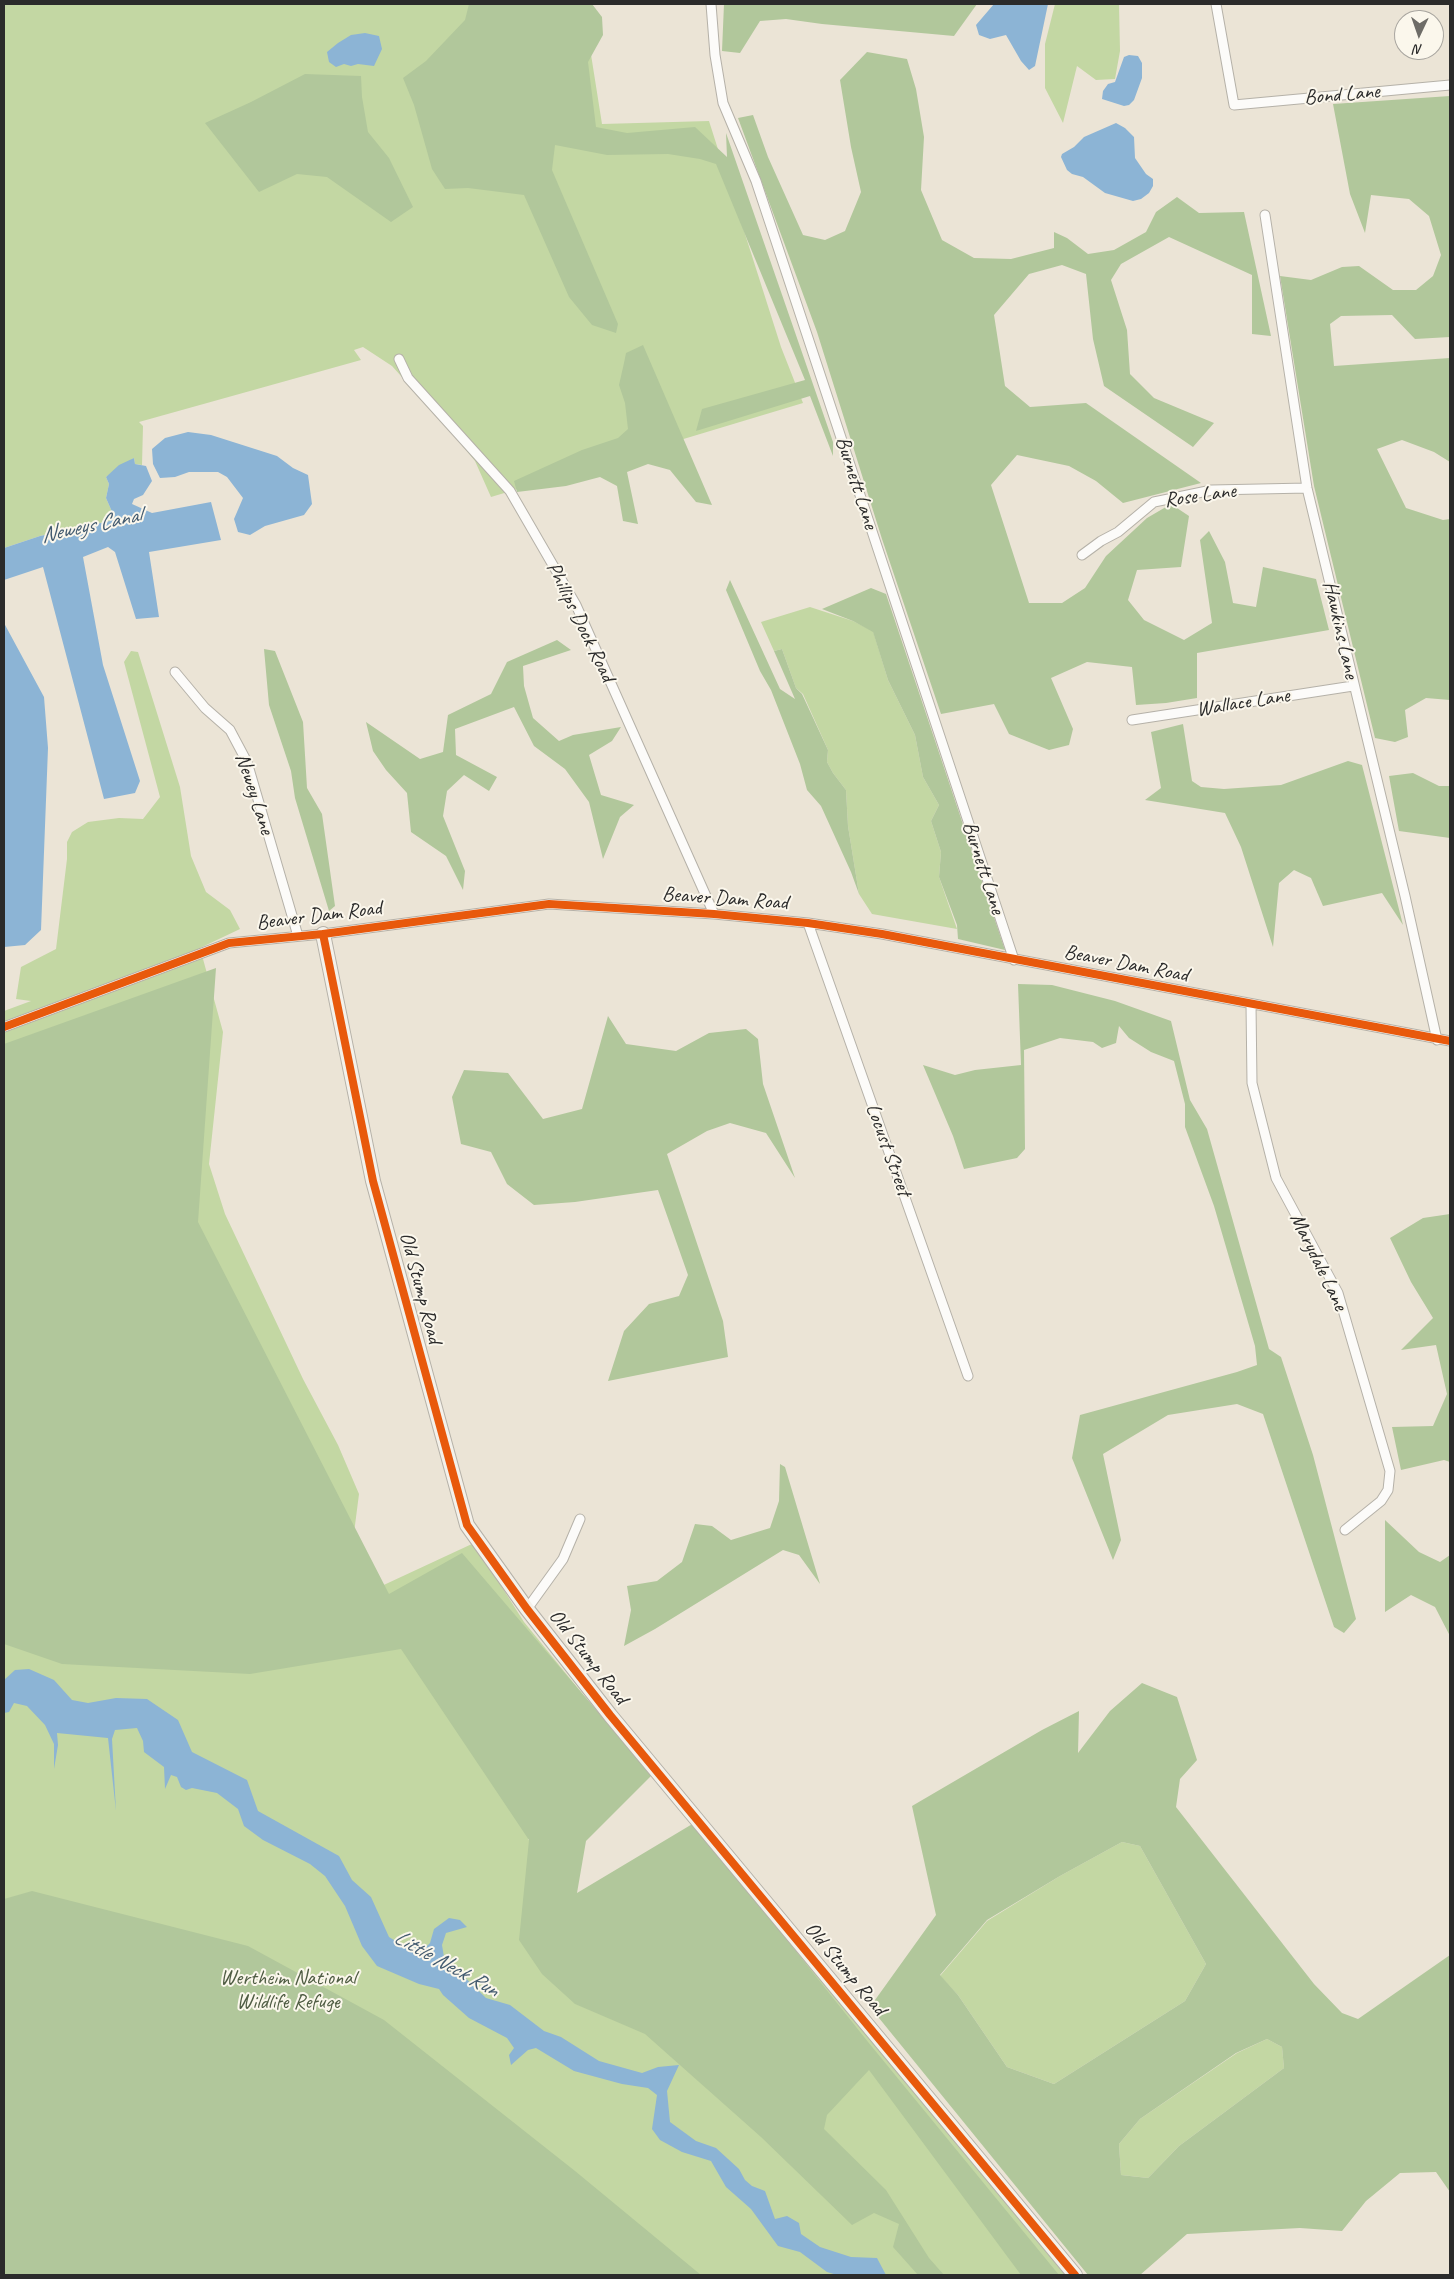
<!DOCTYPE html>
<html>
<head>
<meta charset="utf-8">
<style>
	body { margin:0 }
	#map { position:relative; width:1454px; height:2279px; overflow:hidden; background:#ebe4d6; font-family:Caveat,sans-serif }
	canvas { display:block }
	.frame { position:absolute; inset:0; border:5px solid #2b2b2b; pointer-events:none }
	.north { position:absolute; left:1394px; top:10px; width:50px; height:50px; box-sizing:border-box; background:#fbf7ec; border:1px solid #a8a59f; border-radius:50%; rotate:183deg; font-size:14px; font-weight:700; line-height:20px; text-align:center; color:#2b2b2b }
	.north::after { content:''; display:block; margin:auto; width:18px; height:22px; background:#6e6c67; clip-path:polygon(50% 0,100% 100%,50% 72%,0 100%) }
</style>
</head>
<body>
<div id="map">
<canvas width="1454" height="2279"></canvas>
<div class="frame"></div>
<div class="north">N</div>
</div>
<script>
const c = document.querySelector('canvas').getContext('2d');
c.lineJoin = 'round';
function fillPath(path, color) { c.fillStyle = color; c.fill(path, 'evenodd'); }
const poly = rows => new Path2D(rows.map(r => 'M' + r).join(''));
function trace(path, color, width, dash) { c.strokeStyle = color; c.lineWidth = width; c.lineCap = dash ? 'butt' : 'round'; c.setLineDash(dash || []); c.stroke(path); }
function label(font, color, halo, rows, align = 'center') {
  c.font = font + ' Caveat,sans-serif'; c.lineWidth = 4; c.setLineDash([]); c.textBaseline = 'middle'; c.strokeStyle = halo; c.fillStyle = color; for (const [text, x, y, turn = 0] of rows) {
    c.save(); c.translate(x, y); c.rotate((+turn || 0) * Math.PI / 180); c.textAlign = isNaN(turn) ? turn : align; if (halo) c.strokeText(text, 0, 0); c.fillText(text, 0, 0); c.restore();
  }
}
fillPath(poly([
	[4,4,583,4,602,124,709,121,781,347,803,403,491,497,475,461,453,434,392,366,363,347,354,350,361,360,139,422,143,426,142,465,135,464,134,458,106,477,109,484,106,498,113,514,110,521,40,536,4,548],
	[1055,4,1119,4,1120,51,1115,79,1096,80,1077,66,1063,123,1045,88,1045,44],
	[810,607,853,621,873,631,888,680,915,735,923,777,939,805,931,821,941,852,939,877,957,929,872,914,859,894,848,826,846,790,833,773,827,762,828,750,803,694,796,688,782,649,774,651,761,622],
	[131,651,138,652,180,787,191,856,206,892,230,910,240,929,200,948,223,1032,209,1164,225,1214,303,1379,338,1445,359,1494,345,1603,474,1543,524,1622,646,1772,528,1839,576,1898,746,1882,1074,2275,4,2275,4,1011,31,1001,16,999,21,967,56,949,67,859,67,842,72,832,88,822,119,818,143,819,160,797,124,662],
	[1122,1842,1140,1846,1206,1964,1185,2001,1054,2084,1007,2067,958,1995,940,1976,987,1921,1060,1876],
	[1267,2039,1282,2047,1284,2068,1179,2146,1148,2178,1121,2175,1119,2144,1140,2119,1237,2053]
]), '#c3d7a3');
fillPath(poly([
	[469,4,592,4,602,17,603,35,588,62,596,127,627,133,695,127,727,157,726,133,833,442,833,456,810,396,696,431,702,409,805,380,716,164,700,159,668,154,607,155,555,145,552,170,618,324,616,333,592,325,569,297,524,195,468,188,445,189,432,169,414,105,403,78,426,61,465,20],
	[724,4,977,4,954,36,822,24,786,19,760,21,740,53,722,51],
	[867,52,907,59,916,89,924,137,921,190,942,240,974,258,1011,259,1054,248,1054,232,1067,238,1088,254,1114,250,1146,232,1156,212,1177,197,1199,213,1244,212,1271,336,1252,334,1252,275,1169,237,1121,264,1111,280,1127,330,1130,374,1154,398,1214,423,1193,447,1104,386,1093,339,1086,274,1062,265,1029,274,994,315,1005,386,1030,407,1086,403,1201,483,1123,503,1096,481,1069,466,1017,455,991,485,1029,603,1062,603,1085,588,1106,556,1147,518,1171,504,1189,516,1181,567,1137,570,1128,600,1144,620,1184,640,1212,623,1200,540,1209,531,1225,562,1233,603,1256,607,1263,567,1316,579,1329,630,1197,653,1197,698,1166,703,1136,705,1132,667,1087,662,1051,678,1073,729,1069,745,1049,750,1009,734,994,704,941,714,882,539,817,332,738,118,753,115,768,157,803,235,825,240,845,231,861,192,851,147,840,80],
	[305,74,361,76,362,97,368,132,389,158,413,207,391,222,327,177,297,174,259,192,205,123,251,102],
	[1450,96,1450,337,1415,339,1392,315,1341,316,1330,324,1334,366,1450,358,1450,462,1434,452,1402,440,1377,449,1406,508,1443,520,1450,519,1450,700,1426,698,1405,710,1408,737,1395,742,1375,738,1314,486,1280,276,1311,280,1342,267,1359,266,1393,290,1416,290,1433,276,1441,255,1429,216,1409,199,1371,195,1365,233,1350,194,1333,104],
	[643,345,712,505,696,502,670,470,648,464,627,472,638,524,623,521,617,486,600,477,566,486,517,492,514,481,582,450,618,438,628,429,625,403,619,385,624,363,626,353],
	[730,580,780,689,795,699,774,651,782,649,796,688,802,694,828,750,827,762,833,773,846,790,848,826,859,894,851,872,821,806,807,790,800,764,771,690,760,671,726,590],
	[871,588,886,594,1005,950,958,939,957,925,939,877,941,852,931,821,939,805,923,777,915,735,888,680,873,632,853,621,822,609],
	[557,640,571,650,523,666,524,686,533,718,559,741,573,735,621,727,612,741,589,755,601,795,634,805,620,817,603,859,589,802,565,769,534,746,514,707,455,729,456,755,497,777,489,791,464,775,447,791,443,816,465,871,463,890,446,856,411,832,407,793,386,770,373,751,366,722,420,759,443,752,448,715,491,694,507,662],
	[264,649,275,651,303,722,307,788,322,814,335,906,329,911,295,798,291,771,269,705],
	[1183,724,1192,781,1201,787,1224,789,1281,785,1348,761,1362,765,1403,925,1382,893,1323,906,1311,878,1294,870,1279,883,1273,947,1241,847,1225,813,1145,800,1161,788,1151,732],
	[1413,773,1439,786,1450,786,1450,838,1399,831,1389,776],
	[216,968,198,1222,389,1594,462,1553,652,1775,586,1841,577,1893,694,1823,868,2042,1059,2275,1021,2275,869,2070,827,2115,824,2129,886,2190,929,2258,944,2275,918,2275,893,2247,899,2224,874,2213,852,2225,761,2137,645,2034,575,2004,542,1974,519,1940,529,1840,401,1649,250,1674,62,1664,4,1644,4,1044],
	[1018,984,1052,985,1115,1001,1171,1021,1190,1100,1207,1129,1269,1349,1281,1357,1313,1455,1356,1619,1344,1633,1334,1627,1263,1414,1237,1404,1168,1415,1103,1454,1121,1540,1113,1560,1072,1458,1080,1415,1237,1372,1257,1365,1255,1346,1214,1206,1185,1127,1185,1104,1174,1061,1151,1052,1129,1038,1119,1026,1116,1043,1102,1048,1093,1042,1060,1038,1024,1050,1025,1149,1017,1158,964,1169,953,1136,923,1065,955,1075,975,1070,1021,1065],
	[608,1016,626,1044,676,1051,709,1033,746,1029,758,1039,763,1084,795,1178,766,1133,730,1123,707,1131,667,1154,723,1321,728,1357,608,1381,624,1331,649,1304,679,1296,688,1275,658,1190,575,1202,534,1205,507,1184,491,1152,461,1144,452,1097,464,1070,508,1073,543,1119,582,1109],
	[1450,1214,1450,1462,1444,1460,1401,1470,1392,1427,1433,1426,1447,1394,1436,1345,1401,1350,1433,1318,1411,1282,1390,1238,1423,1218],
	[780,1464,785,1467,820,1584,799,1555,783,1550,655,1629,624,1646,631,1610,627,1586,657,1581,682,1562,695,1524,712,1526,731,1540,770,1528,779,1501],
	[1385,1520,1419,1552,1440,1562,1450,1555,1450,1636,1435,1607,1411,1595,1385,1612],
	[1142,1683,1177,1697,1197,1760,1180,1779,1176,1807,1314,1984,1342,2013,1358,2019,1450,1955,1450,2192,1436,2172,1400,2173,1366,2201,1342,2231,1300,2228,1187,2234,1140,2275,1088,2275,870,2007,936,1915,912,1806,1042,1730,1079,1711,1078,1753,1110,1711],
	[1122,1842,1140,1846,1206,1964,1185,2001,1054,2084,1007,2067,958,1995,940,1975,987,1920,1060,1876],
	[1267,2039,1282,2047,1284,2068,1179,2146,1148,2178,1121,2175,1119,2144,1140,2119,1236,2053],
	[32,1891,248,1946,384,2020,575,2171,701,2275,4,2275,4,1899]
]), '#b1c79b');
fillPath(poly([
	[994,4,1048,4,1035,66,1029,70,1021,61,1006,35,990,39,979,35,976,25],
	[365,33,379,36,382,49,374,66,358,64,351,66,344,64,336,67,329,62,327,52,338,43,351,35],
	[1129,55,1138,56,1142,63,1142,78,1134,100,1129,105,1124,106,1102,99,1103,91,1108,84,1115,82,1124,57],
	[1116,123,1125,128,1134,137,1135,158,1146,174,1153,179,1153,186,1149,193,1141,199,1133,201,1105,193,1083,177,1072,174,1067,170,1061,157,1062,154,1074,147,1084,137],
	[188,432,211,435,277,456,293,468,308,475,312,504,304,515,265,526,250,535,238,532,234,519,243,498,227,477,218,472,189,472,175,477,160,478,153,464,152,449,165,438],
	[134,458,135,464,146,466,152,481,143,495,134,499,132,504,152,513,211,502,221,540,149,552,159,617,136,619,115,552,108,547,83,557,103,665,140,781,135,793,104,799,43,567,4,580,4,548,40,536,110,521,113,514,106,498,109,484,106,477,119,465],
	[4,623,44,697,48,748,41,930,25,945,4,947],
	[29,1669,54,1680,72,1700,88,1703,116,1698,147,1699,178,1720,192,1752,247,1780,258,1811,339,1856,352,1880,371,1897,389,1937,402,1945,424,1949,430,1943,434,1929,449,1918,460,1920,467,1927,446,1933,442,1945,444,1957,486,1998,510,2005,544,2031,561,2037,599,2061,642,2073,658,2067,679,2065,667,2091,670,2122,696,2141,716,2148,739,2169,745,2180,752,2186,765,2191,775,2219,787,2216,799,2223,801,2234,820,2247,851,2257,877,2258,886,2275,837,2275,827,2272,800,2252,778,2246,751,2209,726,2187,711,2161,682,2152,660,2140,652,2129,657,2095,648,2088,622,2084,574,2071,536,2048,528,2050,511,2065,509,2055,514,2048,507,2038,469,2018,443,1995,439,1989,419,1984,377,1966,362,1946,345,1906,325,1876,310,1864,263,1840,244,1826,238,1809,217,1793,192,1788,186,1790,181,1787,177,1777,171,1775,165,1789,164,1767,144,1752,143,1741,137,1728,115,1730,112,1739,116,1811,108,1738,57,1733,58,1745,54,1769,54,1744,45,1725,27,1706,14,1703,9,1712,4,1713,4,1680,15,1670]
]), '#8cb4d5');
const street = poly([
	[711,4,715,55,723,103,756,181,1014,960],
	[1216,4,1234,105,1450,85],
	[1265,215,1307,488,1405,896,1437,1040],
	[399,359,408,378,510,491,576,605,714,914],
	[1082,555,1101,541,1118,532,1154,502,1212,490,1307,488],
	[175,672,205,708,230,730,247,762,298,936],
	[1132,720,1353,686],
	[808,923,968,1376],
	[1251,1005,1252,1083,1276,1178,1338,1293,1390,1471,1388,1490,1381,1501,1345,1530],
	[4,1027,229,943,323,934,549,904,714,914,808,923,882,934,1450,1041],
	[527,1609,563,1559,580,1519]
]);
const secondary = poly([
	[323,934,373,1181,467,1525,527,1609,610,1715,1075,2275]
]);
trace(street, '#b5b1a8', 11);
trace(secondary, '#b5b1a8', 16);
trace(street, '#fcfbf9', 9);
trace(secondary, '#f4f1ea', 14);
trace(poly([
	[323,934,373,1181,467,1525,527,1609,610,1715,1075,2275],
	[4,1027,229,943,323,934,549,904,714,914,808,923,882,934,1450,1041]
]), '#e8590c', 8);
label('21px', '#2b2b2b', '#fbf7ec', [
	["Bond Lane",1342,95,-5],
	["Burnett Lane",856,483,72],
	["Rose Lane",1200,496,-8],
	["Phillips Dock Road",580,622,64],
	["Hawkins Lane",1340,630,77],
	["Wallace Lane",1243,703,-9],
	["Newey Lane",254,794,72],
	["Burnett Lane",983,868,72],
	["Beaver Dam Road",725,899,4],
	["Beaver Dam Road",319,916,-7],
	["Beaver Dam Road",1126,964,11],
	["Locust Street",888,1150,70],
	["Marydale Lane",1318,1262,64],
	["Old Stump Road",420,1288,75],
	["Old Stump Road",588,1657,52],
	["Old Stump Road",845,1969,50]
]);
label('21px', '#4f5c43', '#fbf7ec', [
	["Wertheim National",288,1978],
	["Wildlife Refuge",288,2002]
]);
label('italic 22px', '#425a6f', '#fbf7ec', [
	["Neweys Canal",91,526,-12],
	["Little Neck Run",446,1964,29]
]);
</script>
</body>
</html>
